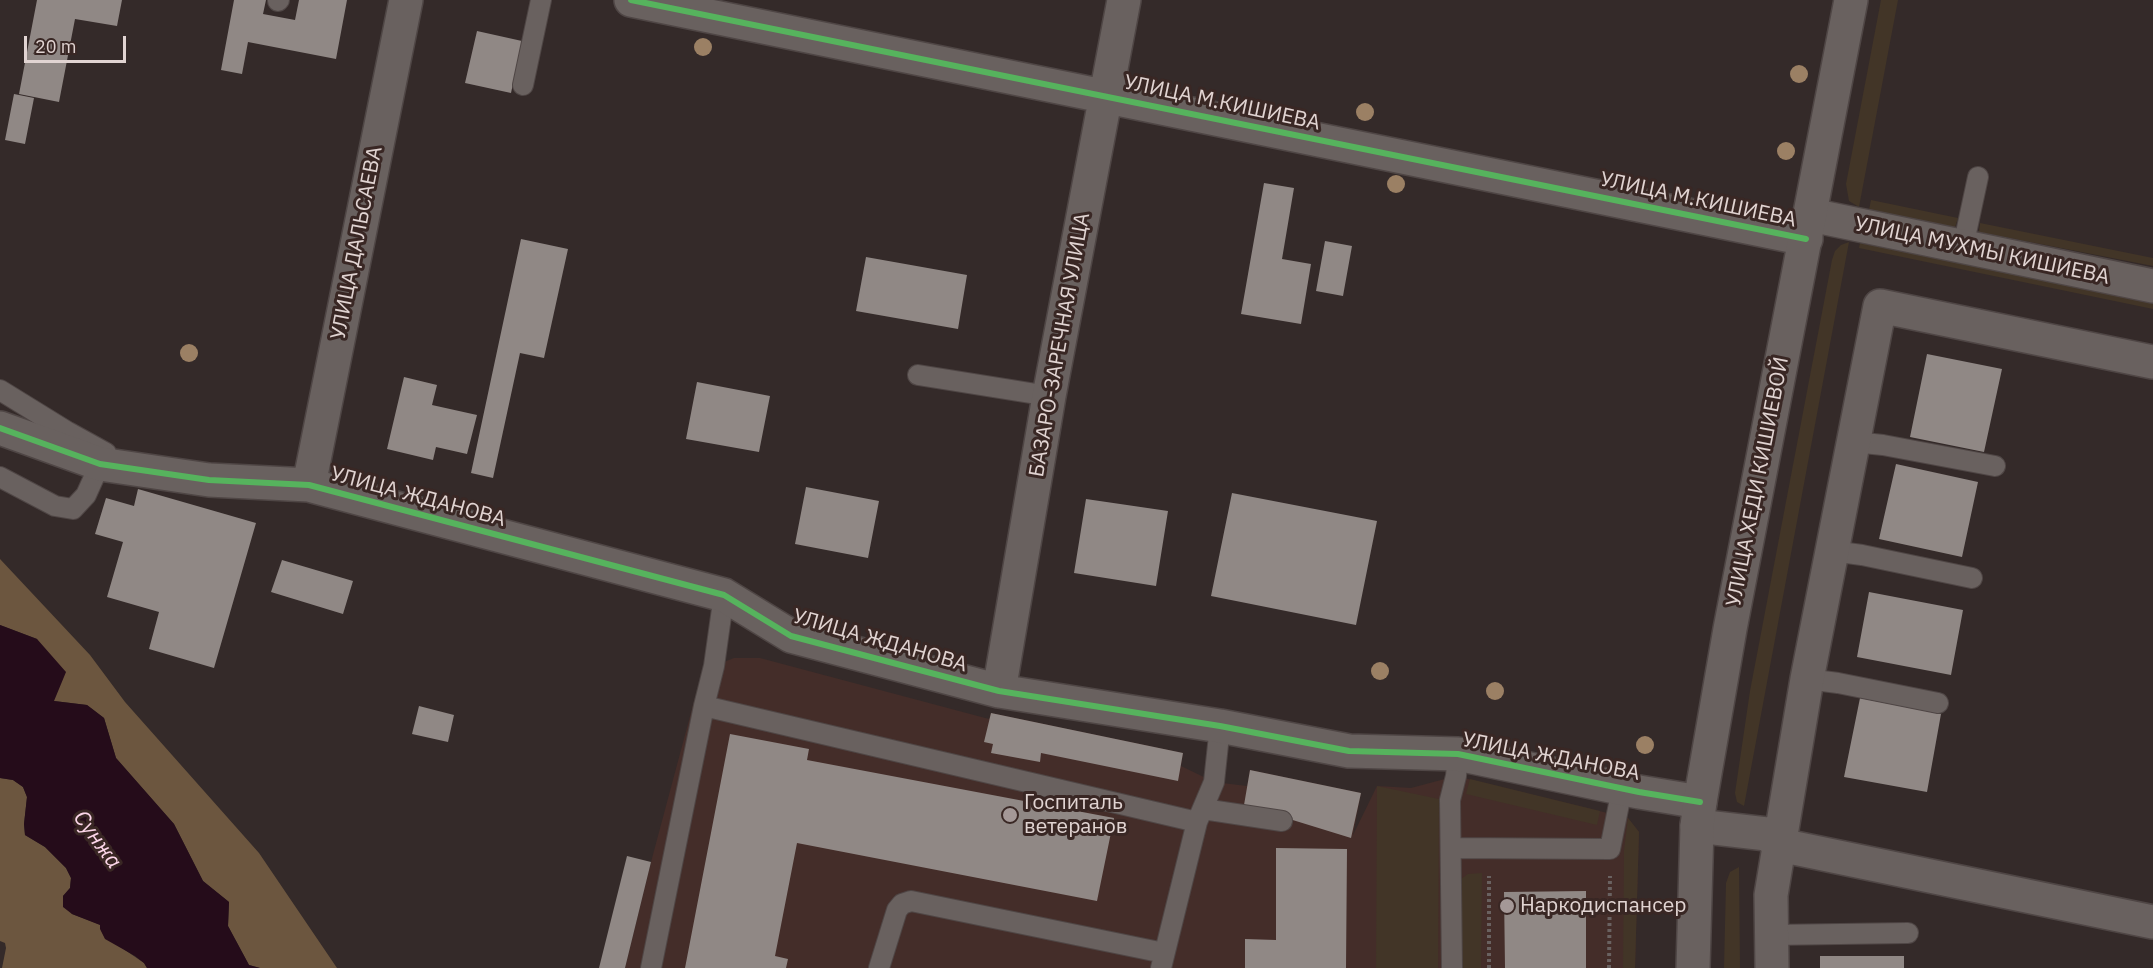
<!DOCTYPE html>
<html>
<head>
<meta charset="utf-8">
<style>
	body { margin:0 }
	#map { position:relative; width:2153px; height:968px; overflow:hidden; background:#342a29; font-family:"IBM Plex Sans",sans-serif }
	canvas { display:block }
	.scale { position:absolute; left:24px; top:36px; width:102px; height:27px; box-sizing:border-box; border:3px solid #e1d4d2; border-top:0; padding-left:8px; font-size:18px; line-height:21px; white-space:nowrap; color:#e1d4d2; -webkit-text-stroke:4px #392724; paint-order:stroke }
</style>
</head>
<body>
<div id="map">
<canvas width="2153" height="968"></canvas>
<div class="scale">20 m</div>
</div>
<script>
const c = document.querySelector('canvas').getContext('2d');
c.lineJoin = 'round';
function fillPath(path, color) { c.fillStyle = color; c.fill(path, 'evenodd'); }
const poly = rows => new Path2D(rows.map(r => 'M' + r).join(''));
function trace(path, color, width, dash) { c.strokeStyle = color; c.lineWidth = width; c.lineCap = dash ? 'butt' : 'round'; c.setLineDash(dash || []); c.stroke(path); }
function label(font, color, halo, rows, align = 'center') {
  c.font = font + ' "IBM Plex Sans",sans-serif'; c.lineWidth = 6; c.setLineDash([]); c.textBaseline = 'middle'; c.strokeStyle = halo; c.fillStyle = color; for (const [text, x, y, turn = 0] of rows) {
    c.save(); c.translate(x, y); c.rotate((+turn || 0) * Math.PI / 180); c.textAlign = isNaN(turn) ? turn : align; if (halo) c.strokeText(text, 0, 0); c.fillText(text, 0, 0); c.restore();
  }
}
fillPath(poly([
	[734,658,760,658,989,719,991,713,1183,753,1181,766,1214,782,1247,786,1250,770,1361,793,1353,835,1377,786,1411,788,1456,776,1628,818,1639,832,1635,968,625,968,651,862,704,664,714,666]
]), '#442d29');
fillPath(poly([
	[1881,0,1898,0,1859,207,1849,201,1846,184],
	[1871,200,1958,218,1955,227,1869,210],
	[1980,223,2153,258,2153,266,1979,232],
	[1849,242,1744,806,1737,802,1735,793,1750,691,1832,260,1835,251,1841,245],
	[1860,243,2153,302,2153,309,1859,248],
	[1470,779,1600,811,1597,825,1466,794],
	[1377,786,1439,799,1438,968,1376,968],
	[1628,818,1639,832,1635,968,1623,968,1624,850],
	[1739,867,1740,968,1724,968,1726,883,1730,872],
	[1482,873,1481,968,1461,968,1461,879,1468,874]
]), '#423527');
fillPath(poly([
	[0,559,90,655,125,702,259,853,337,968,260,968,249,965,228,926,229,902,203,881,174,824,116,758,104,718,87,705,54,701,37,639,0,625],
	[0,778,13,780,23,787,27,797,24,824,25,835,45,847,66,868,71,878,70,888,63,896,72,914,101,925,125,950,144,963,147,968,2,968,6,948,5,943,0,941]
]), '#6c563f');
fillPath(poly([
	[0,625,37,639,66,672,54,701,87,705,104,718,116,758,174,824,203,881,229,902,228,926,249,965,260,968,147,968,144,963,135,956,105,939,100,929,100,925,72,914,63,907,63,896,70,888,71,878,66,868,45,847,25,835,24,824,27,797,23,787,13,780,0,778]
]), '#250c1a');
fillPath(poly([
	[37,0,122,0,117,26,75,19,59,102,19,94],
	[234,0,266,0,263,14,295,20,299,0,347,0,336,59,248,42,242,74,221,70],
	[477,31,522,41,511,93,465,83],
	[14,94,34,98,25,144,5,140],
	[1264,183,1294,188,1282,259,1311,264,1301,324,1241,314],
	[521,239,568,249,544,358,520,353,493,478,471,473],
	[1325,241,1352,246,1343,296,1316,291],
	[866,257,967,275,958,329,856,311],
	[1927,354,2002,369,1984,452,1910,437],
	[404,377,437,385,432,405,477,415,467,454,436,447,433,460,387,449],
	[697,382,770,396,759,452,686,439],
	[1896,464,1978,482,1962,557,1879,539],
	[806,487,879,501,868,558,795,544],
	[138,489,256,523,214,668,149,649,159,612,107,597,123,542,95,534,106,498,134,506],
	[1232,493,1377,521,1356,625,1211,596],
	[1086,499,1168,511,1156,586,1074,573],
	[282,560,353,581,343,614,271,592],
	[1869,592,1963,610,1951,675,1857,657],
	[1860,698,1941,714,1927,792,1844,777],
	[419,706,454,715,448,742,412,734],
	[991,713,1183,753,1178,781,1041,753,1040,762,991,753,993,744,984,742],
	[730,734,809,749,807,760,1114,818,1097,901,797,843,775,956,788,959,786,968,685,968],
	[1250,770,1361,793,1351,838,1244,805],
	[1276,848,1347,849,1346,968,1245,968,1245,939,1276,940],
	[627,856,651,862,625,968,599,968],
	[1586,891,1586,968,1505,968,1504,892],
	[1820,956,1904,956,1904,968,1820,968]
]), '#908885');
const lane = poly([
	[278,1,279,0],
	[523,85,541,0],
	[1963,247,1978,177],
	[918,375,1049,396],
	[0,390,68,432,106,453],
	[1854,442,1883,445,1995,466],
	[0,477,55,506,73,509,86,495,100,464],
	[1832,551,1862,555,1972,578],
	[1807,679,1838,683,1938,703],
	[704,706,714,666,724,595],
	[1203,809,1282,821],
	[1451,848,1610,849,1622,789],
	[1771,935,1908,933],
	[651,968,704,706,1197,822],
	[879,968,897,910,902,904,911,901,1164,953],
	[1161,968,1197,822,1214,782,1220,726],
	[1452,968,1450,800,1456,776,1458,754]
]);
const street = poly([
	[631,0,1806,239],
	[1811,215,2153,286],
	[0,428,100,464,209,480,309,485,724,595,791,636,999,691,1220,726,1349,751,1458,754,1639,792,1700,802],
	[309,485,406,0],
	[999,691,1049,396,1124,0],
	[1697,826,1767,834,1780,845,2153,922],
	[1772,968,1771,895,1807,679,1880,306,2153,362]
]);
const secondary = poly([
	[1693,968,1697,826,1700,802,1730,629,1851,0]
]);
trace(lane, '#4f4645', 22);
trace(street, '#4f4645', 36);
trace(secondary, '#4f4645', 36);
trace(poly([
	[1489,968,1489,876],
	[1609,968,1610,876]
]), '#6a6261', 4, [3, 3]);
trace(lane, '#69615f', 20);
trace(street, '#69615f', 33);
trace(secondary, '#69615f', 33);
trace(poly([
	[631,0,1806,239],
	[0,428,100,464,209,480,309,485,724,595,791,636,999,691,1220,726,1349,751,1458,754,1639,792,1700,802]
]), '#56b35d', 6);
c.fillStyle = '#9b8064';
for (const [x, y] of [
	[703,47],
	[1799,74],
	[1365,112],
	[1786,151],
	[1396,184],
	[189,353],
	[1380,671],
	[1495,691],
	[1645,745]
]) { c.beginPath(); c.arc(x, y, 9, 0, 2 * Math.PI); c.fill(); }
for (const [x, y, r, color] of [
	[1010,815,8,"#a49897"],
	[1507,906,8,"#a49897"]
]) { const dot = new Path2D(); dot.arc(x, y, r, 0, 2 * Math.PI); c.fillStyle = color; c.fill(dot); trace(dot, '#392724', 2); }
label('21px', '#e1d4d2', '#392724', [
	["УЛИЦА М.КИШИЕВА",1222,103,12],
	["УЛИЦА М.КИШИЕВА",1698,200,12],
	["УЛИЦА ДАЛЬСАЕВА",357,243,-79],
	["УЛИЦА МУХМЫ КИШИЕВА",1982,251,12],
	["БАЗАРО-ЗАРЕЧНАЯ УЛИЦА",1060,345,-80],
	["УЛИЦА ХЕДИ КИШИЕВОЙ",1758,482,-79],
	["УЛИЦА ЖДАНОВА",418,497,15],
	["УЛИЦА ЖДАНОВА",880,641,16],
	["УЛИЦА ЖДАНОВА",1551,757,11]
]);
label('21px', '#e1d4d2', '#392724', [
	["Госпиталь",1024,803],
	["ветеранов",1024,827],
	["Наркодиспансер",1520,906]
], 'left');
label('italic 22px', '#fdd7ea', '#392724', [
	["Сунжа",97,840,54]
]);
</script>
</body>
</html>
